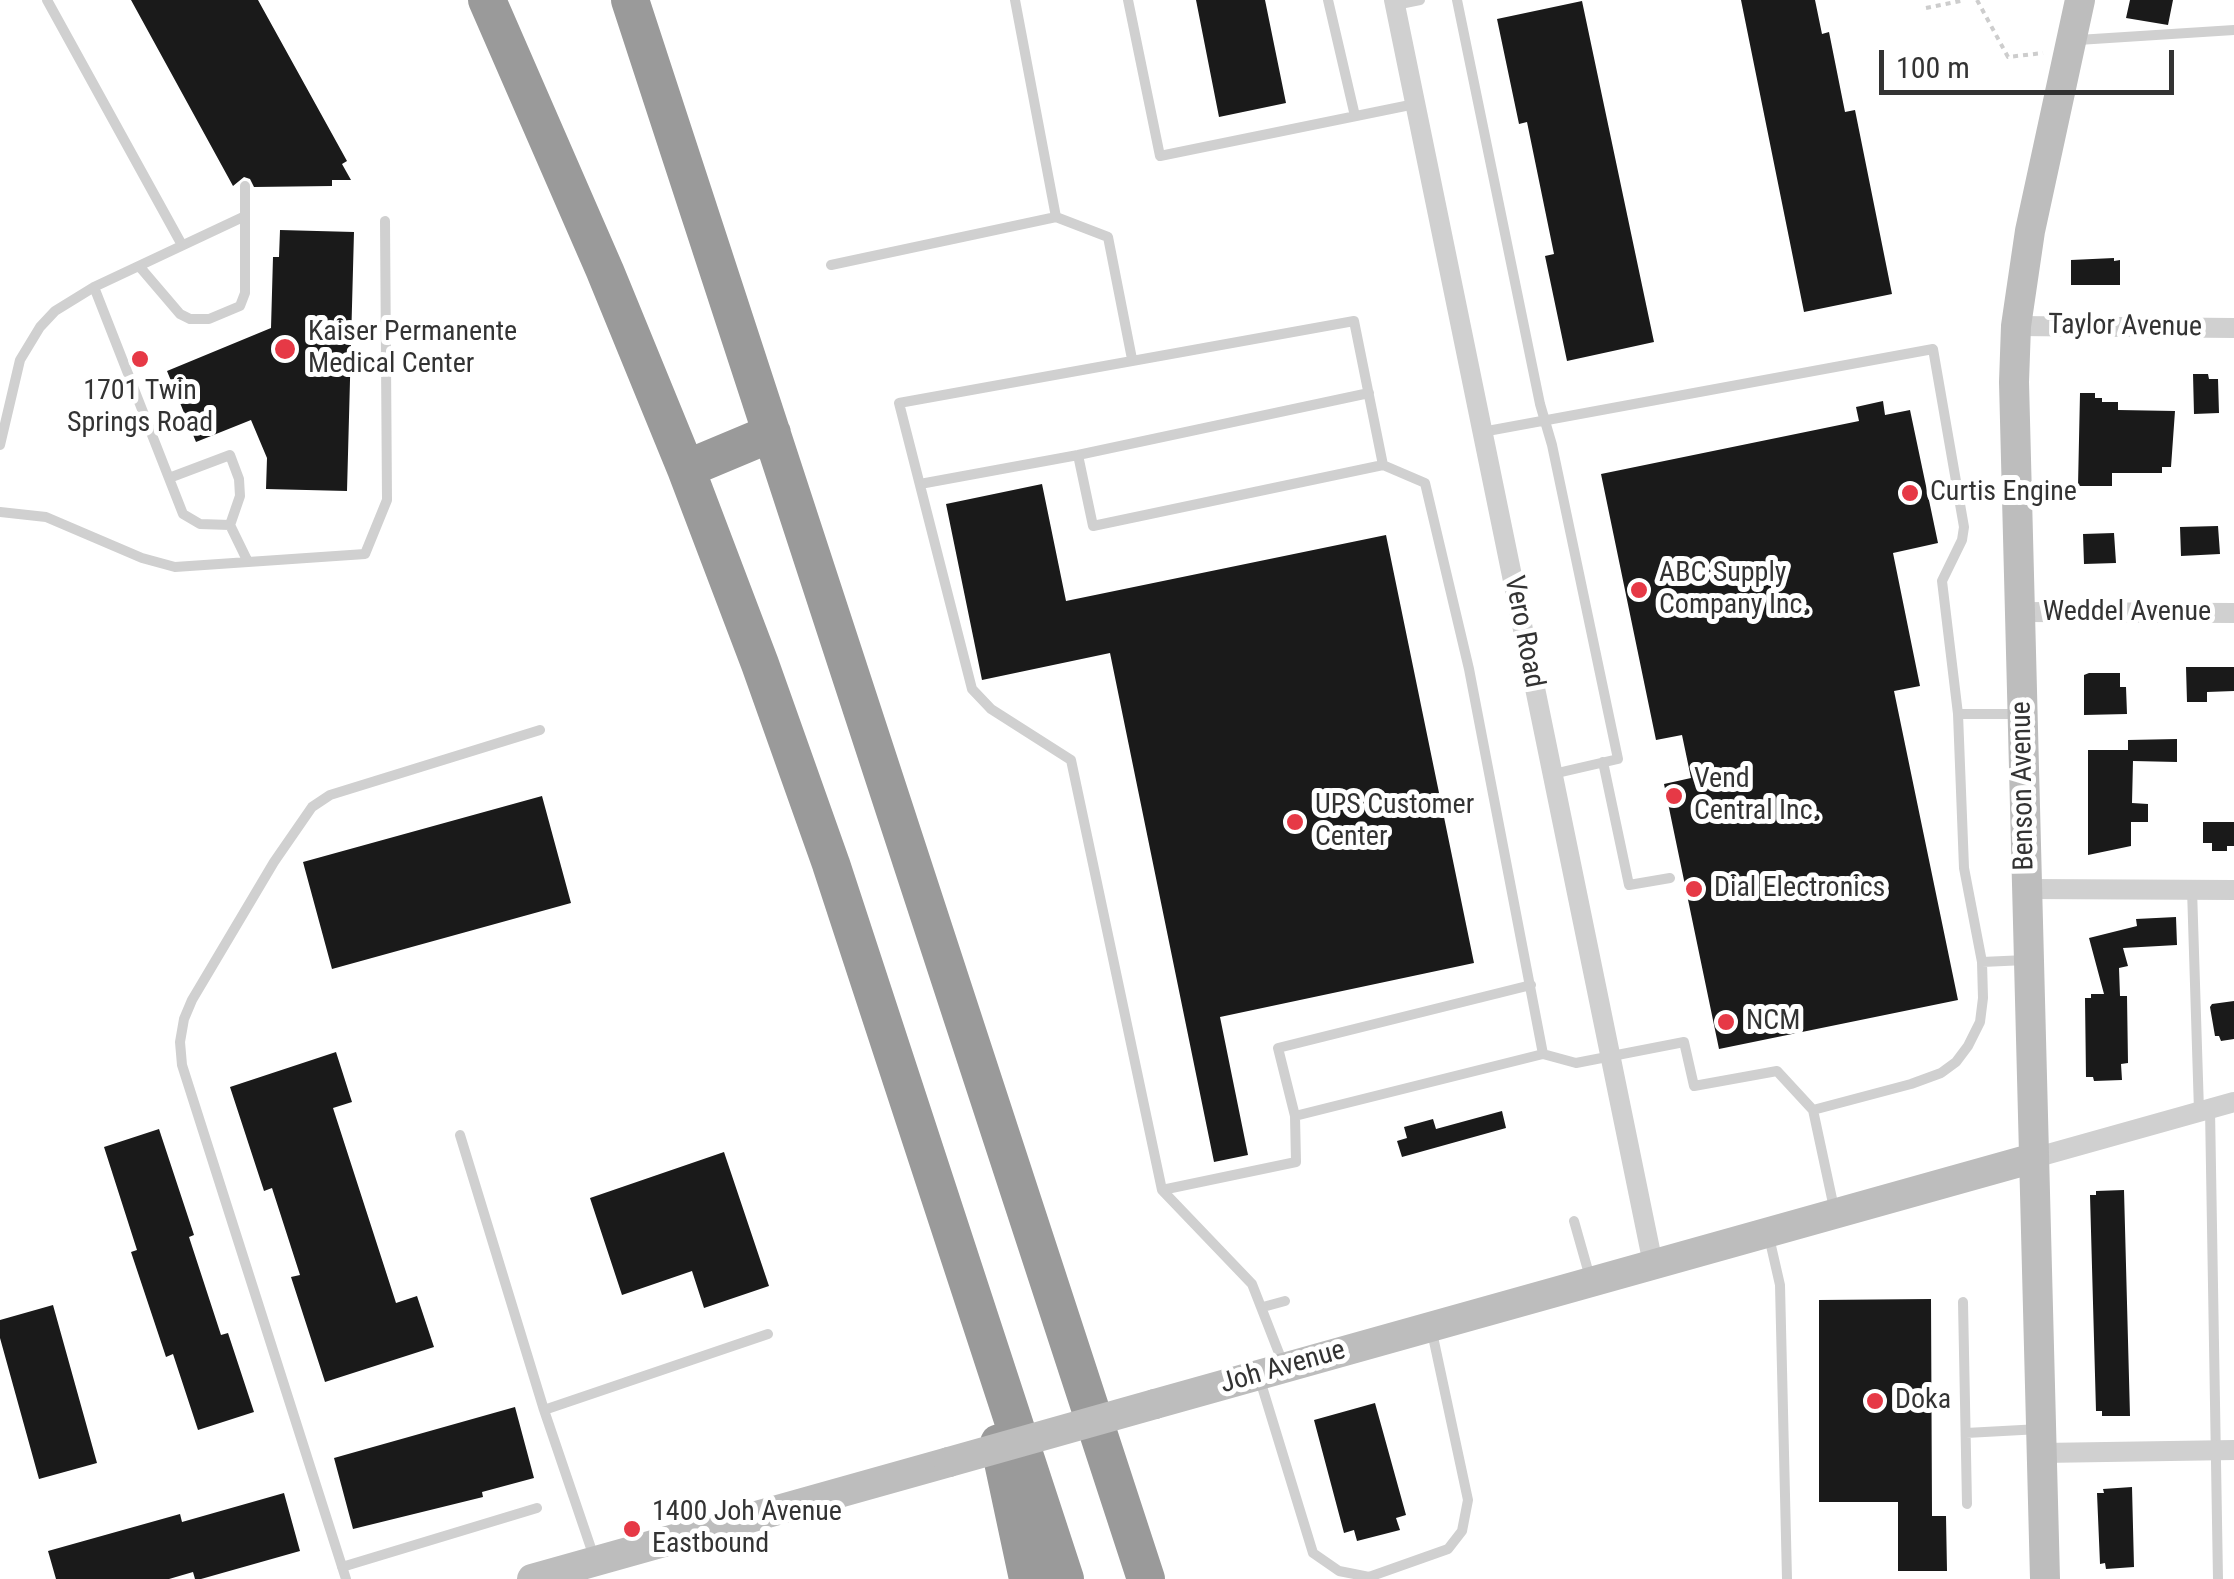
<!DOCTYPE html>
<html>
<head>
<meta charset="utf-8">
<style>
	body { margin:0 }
	#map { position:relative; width:2234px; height:1579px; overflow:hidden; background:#fff; font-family:"Roboto Condensed",sans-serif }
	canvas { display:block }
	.scale { position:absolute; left:1879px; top:50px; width:295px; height:45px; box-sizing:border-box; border:5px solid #333; border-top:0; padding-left:12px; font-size:30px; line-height:35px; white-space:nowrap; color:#333; -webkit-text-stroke:8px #fff; paint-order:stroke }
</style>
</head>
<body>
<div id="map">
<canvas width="2234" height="1579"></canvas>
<div class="scale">100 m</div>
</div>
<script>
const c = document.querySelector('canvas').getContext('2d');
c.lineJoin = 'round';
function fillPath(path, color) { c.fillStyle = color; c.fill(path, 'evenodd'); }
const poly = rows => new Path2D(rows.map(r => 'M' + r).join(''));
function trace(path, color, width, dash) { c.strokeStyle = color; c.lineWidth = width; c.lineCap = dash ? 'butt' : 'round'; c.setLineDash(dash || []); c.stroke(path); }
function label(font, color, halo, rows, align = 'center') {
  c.font = font + ' "Roboto Condensed",sans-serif'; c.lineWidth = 10; c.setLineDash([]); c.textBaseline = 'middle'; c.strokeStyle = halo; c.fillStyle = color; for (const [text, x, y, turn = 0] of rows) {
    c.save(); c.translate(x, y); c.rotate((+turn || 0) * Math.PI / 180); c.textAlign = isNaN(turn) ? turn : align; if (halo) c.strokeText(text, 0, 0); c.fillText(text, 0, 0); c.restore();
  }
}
fillPath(poly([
	[131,0,258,0,347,161,342,164,351,180,332,180,332,186,254,187,250,179,244,177,233,186],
	[1196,0,1265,0,1286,103,1219,117],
	[1741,0,1815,0,1822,34,1829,32,1845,112,1855,110,1892,294,1804,312],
	[2130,0,2173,0,2168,25,2126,18],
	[1582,1,1654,342,1567,361,1545,256,1554,254,1527,122,1519,124,1497,19],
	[280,230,354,232,347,491,266,489,267,458,251,420,196,442,167,371,271,328,273,257,279,257],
	[2114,258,2114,261,2120,260,2120,285,2071,285,2071,260],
	[2193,374,2208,374,2209,379,2218,379,2219,413,2194,414],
	[2080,393,2095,393,2095,398,2102,398,2102,402,2118,402,2118,410,2175,411,2171,467,2162,467,2162,473,2112,473,2112,486,2078,486],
	[1883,401,1885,415,1910,410,1938,543,1893,553,1920,686,1894,691,1958,1000,1719,1049,1664,784,1691,778,1682,735,1656,740,1601,474,1859,421,1856,407],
	[1042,484,1066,601,1386,535,1474,963,1220,1017,1248,1155,1214,1162,1110,653,982,680,946,504],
	[2218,526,2220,554,2181,556,2180,527],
	[2114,533,2116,563,2084,564,2083,534],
	[2186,667,2234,667,2234,691,2207,692,2207,702,2187,702],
	[2089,673,2120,673,2120,687,2126,687,2127,714,2084,715,2084,675],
	[2177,739,2177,762,2133,761,2132,803,2148,804,2148,822,2131,822,2131,846,2088,855,2088,750,2128,750,2128,740],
	[542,796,571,903,332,969,303,862],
	[2203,822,2234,822,2234,846,2227,846,2227,851,2212,851,2212,843,2203,843],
	[2176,917,2177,945,2123,948,2128,966,2119,968,2120,996,2127,996,2128,1063,2121,1064,2122,1080,2094,1081,2093,1077,2086,1077,2085,998,2091,998,2091,994,2104,994,2089,938,2137,926,2136,919],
	[2234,1001,2234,1039,2221,1041,2219,1036,2215,1036,2210,1007,2212,1004],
	[336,1052,352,1102,333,1108,396,1303,417,1296,434,1347,325,1382,291,1277,300,1275,272,1188,264,1191,230,1087],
	[1502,1111,1506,1128,1402,1157,1397,1141,1407,1138,1404,1127,1433,1119,1436,1129],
	[159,1129,194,1235,189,1237,221,1335,228,1333,254,1412,198,1430,173,1354,166,1357,131,1252,137,1250,104,1147],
	[724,1152,769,1286,704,1308,692,1271,622,1295,590,1198],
	[2124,1190,2130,1416,2102,1416,2102,1411,2096,1411,2090,1195,2096,1195,2096,1191],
	[1931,1299,1932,1516,1946,1516,1947,1571,1898,1571,1898,1502,1819,1502,1819,1300],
	[53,1305,97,1463,39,1479,0,1338,0,1320],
	[1375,1403,1406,1515,1396,1518,1400,1530,1357,1541,1354,1530,1344,1533,1314,1420],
	[515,1407,534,1478,482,1492,483,1497,353,1529,334,1458],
	[2132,1487,2134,1567,2106,1569,2105,1563,2100,1564,2097,1493,2104,1493,2103,1489],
	[284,1493,300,1551,201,1579,195,1579,193,1572,169,1579,56,1579,48,1551,180,1514,182,1522]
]), '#1a1a1a');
trace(poly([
	[1977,0,2008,57,2043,53],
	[1926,8,1965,0]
]), '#cdcdcd', 4, [5, 5]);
trace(poly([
	[47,0,182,245],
	[1015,0,1056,217,1108,237,1132,359],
	[1128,0,1160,156,1415,104],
	[1328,0,1355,116],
	[1457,0,1540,404,1552,445,1618,759,1553,774],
	[1395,5,1420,0],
	[2078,40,2234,30],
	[831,265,1056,217],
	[139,266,180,314,190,319,209,319,240,306,245,293,245,186],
	[94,287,183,514,200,524,230,525,248,562],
	[1482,432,1933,349,1964,527,1962,540,1942,581,1958,714],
	[0,445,20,360,40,327,55,311,94,287,243,217],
	[1078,455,1093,526,1383,465],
	[169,478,230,455,239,479,240,496,230,525],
	[920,484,1078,455,1369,393],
	[0,512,46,517,142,558,175,567,365,554,387,500,385,221],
	[2017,714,1958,714,1964,868,1982,962,2026,960],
	[1603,762,1629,885,1670,878],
	[2192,889,2199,1111],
	[2210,1109,2218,1579],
	[1295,1116,1278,1048,1531,985],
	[460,1135,544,1410,595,1560],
	[1162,1190,1296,1162,1295,1116,1543,1054],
	[1834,1208,1813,1110,1911,1084,1941,1073,1956,1062,1968,1046,1980,1022,1983,998,1982,962],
	[1574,1221,1591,1281],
	[1769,1237,1780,1285,1787,1579],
	[1963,1302,1967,1504],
	[1263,1307,1285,1301],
	[1284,1366,1252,1284,1162,1190,1071,760,991,709,972,689,899,403,1354,321,1383,465,1425,483,1469,669,1543,1054,1576,1063,1684,1042,1694,1086,1777,1071,1813,1110],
	[1260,1380,1313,1553,1339,1571,1369,1577,1448,1549,1462,1531,1468,1500,1432,1332],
	[544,1410,768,1334],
	[1966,1433,2040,1429],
	[342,1567,537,1508],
	[346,1579,182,1065,180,1042,184,1019,192,1000,274,862,312,807,330,795,540,730]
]), '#d0d0d0', 10);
trace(poly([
	[1394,0,1653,1264],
	[2016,326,2234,328],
	[2021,612,2234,613],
	[2025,889,2234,890],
	[2034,1158,2234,1102],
	[2042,1453,2234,1450]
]), '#d0d0d0', 20);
trace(poly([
	[1155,1404,2034,1158],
	[532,1579,949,1462],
	[2045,1579,2014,382,2016,326,2030,231,2080,0]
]), '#bdbdbd', 30);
trace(poly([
	[487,0,605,271,686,469,760,664,831,864,1065,1579],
	[630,0,1146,1579],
	[686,469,772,433],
	[999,1443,1028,1579]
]), '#9a9a9a', 38);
trace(poly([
	[949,1462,1155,1404]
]), '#bdbdbd', 30);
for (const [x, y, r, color] of [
	[285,349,12,"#e63946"],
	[140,359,10,"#e63946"],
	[1910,493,10,"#e63946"],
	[1639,590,10,"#e63946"],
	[1674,796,10,"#e63946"],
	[1295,822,10,"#e63946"],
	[1694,889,10,"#e63946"],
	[1726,1022,10,"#e63946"],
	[1875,1401,10,"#e63946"],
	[632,1529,10,"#e63946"]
]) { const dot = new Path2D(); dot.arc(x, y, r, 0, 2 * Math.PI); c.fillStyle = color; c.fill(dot); trace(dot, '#fff', 4); }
label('28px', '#333', '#fff', [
	["Taylor Avenue",2125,327,1],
	["Weddel Avenue",2127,613],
	["Vero Road",1523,632,79],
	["Benson Avenue",2024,786,-91],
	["Joh Avenue",1283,1368,-16]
]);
label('28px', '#333', '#fff', [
	["Kaiser Permanente",308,333],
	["Medical Center",308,365],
	["1701 Twin",140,392,"center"],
	["Springs Road",140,424,"center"],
	["Curtis Engine",1930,493],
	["ABC Supply",1659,574],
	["Company Inc.",1659,606],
	["Vend",1694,780],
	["Central Inc.",1694,812],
	["UPS Customer",1315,806],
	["Center",1315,838],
	["Dial Electronics",1714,889],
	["NCM",1746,1022],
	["Doka",1895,1401],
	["1400 Joh Avenue",652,1513],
	["Eastbound",652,1545]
], 'left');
</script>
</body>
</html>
